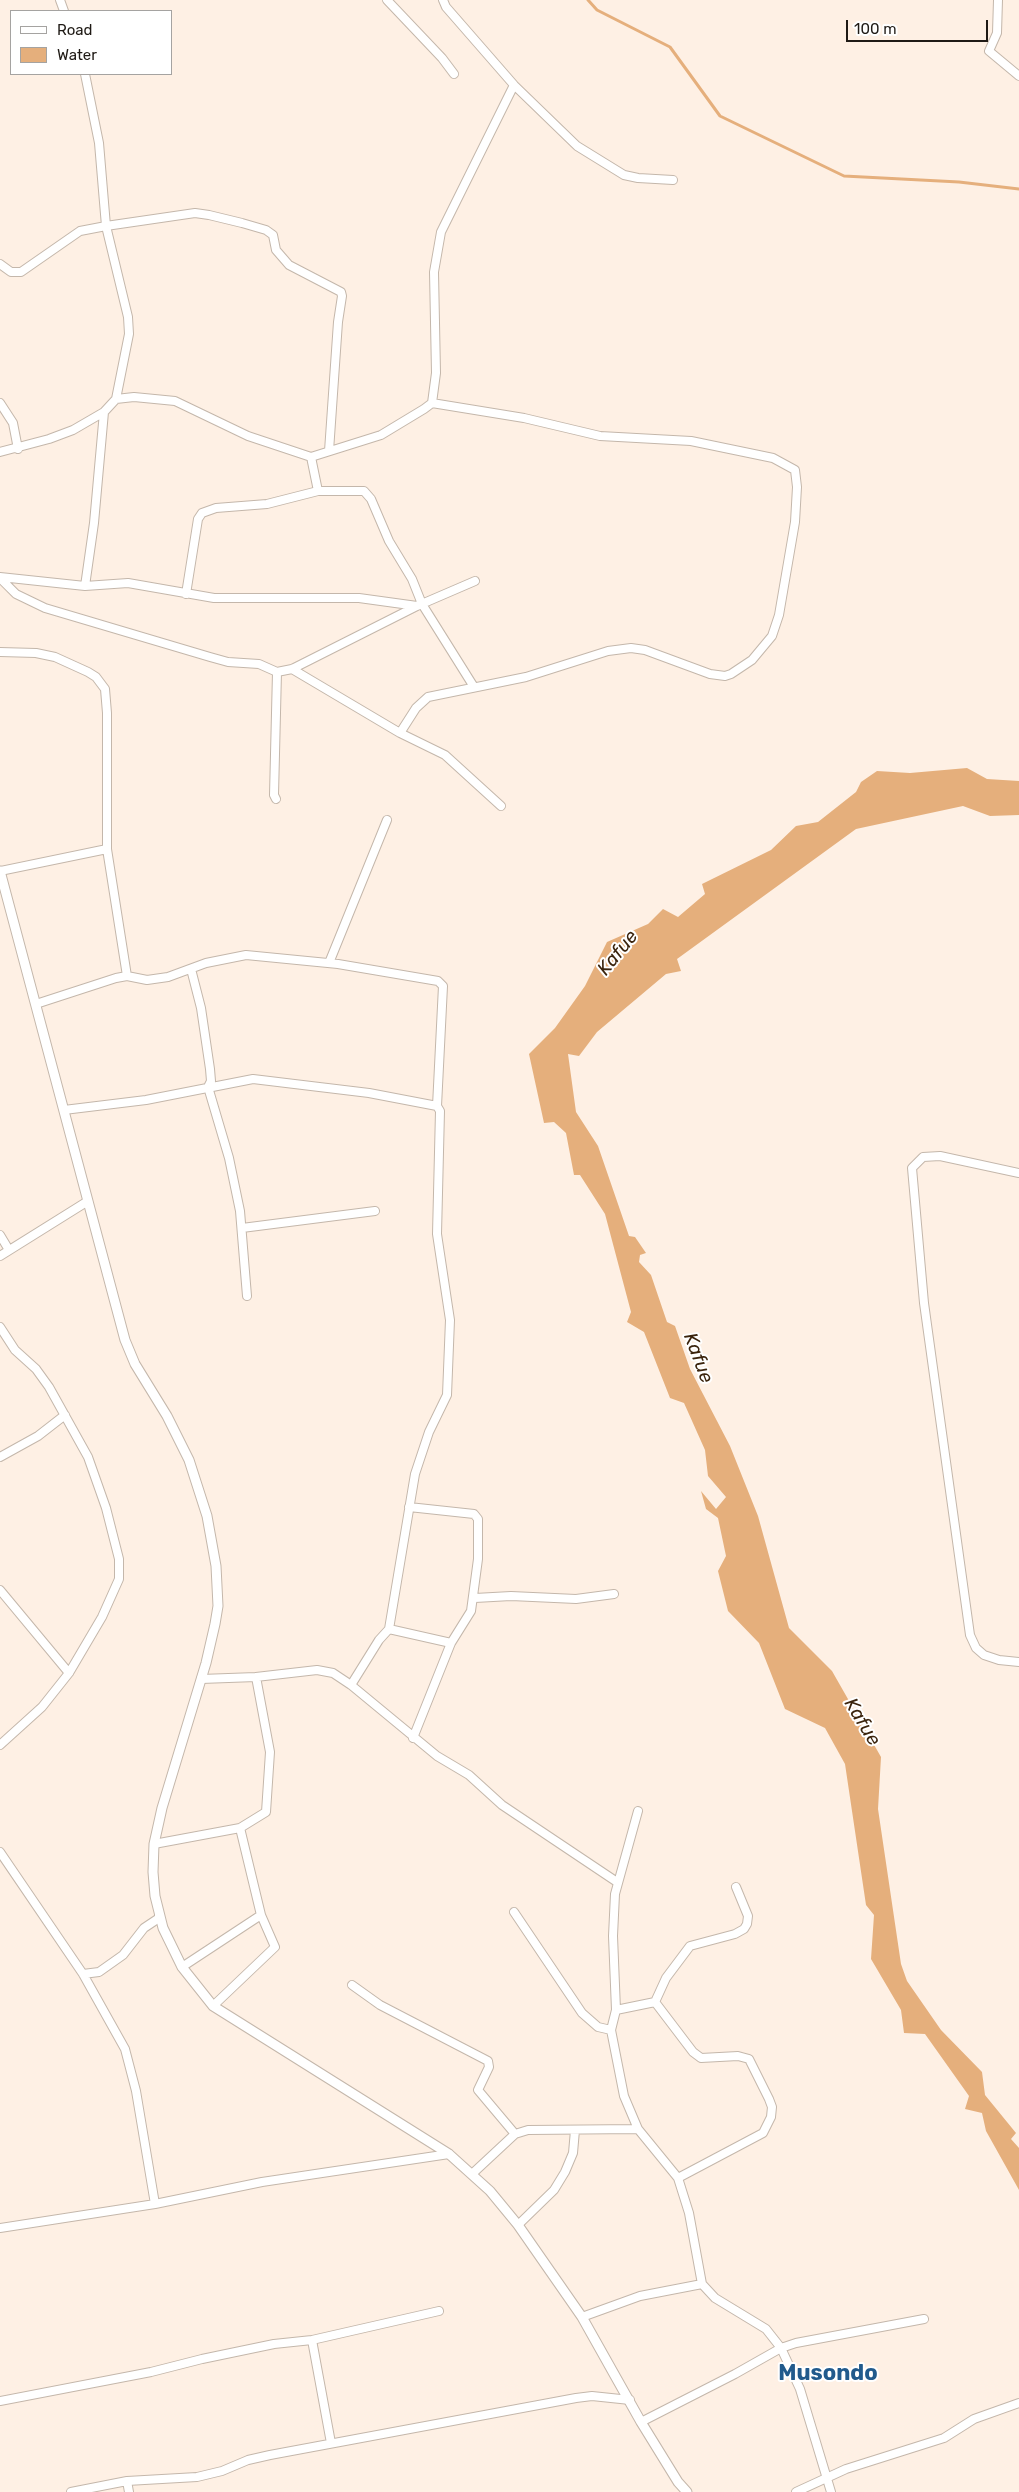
<!DOCTYPE html>
<html>
<head>
<meta charset="utf-8">
<style>
	body { margin:0 }
	#map { position:relative; width:1019px; height:2492px; overflow:hidden; background:#fef0e4; font-family:Rubik,sans-serif }
	canvas { display:block }
	.legend { position:absolute; left:10px; top:10px; width:162px; height:65px; box-sizing:border-box; background:#fff; border:1px solid #a5a3a1; margin:0; padding:6px 9px; list-style:none; font-size:15px; color:#1f1a15 }
	.legend li { display:flex; align-items:center; gap:10px; height:25px }
	.legend b { width:25px; border:1px solid #a5a3a1 }
	.scale { position:absolute; left:846px; top:20px; width:142px; height:22px; box-sizing:border-box; border:2px solid #1f1a15; border-top:0; padding-left:6px; font-size:15px; line-height:18px; white-space:nowrap; color:#1f1a15; -webkit-text-stroke:4px #fff; paint-order:stroke }
</style>
</head>
<body>
<div id="map">
<canvas width="1019" height="2492"></canvas>
<ul class="legend">
<li><b style="height:6px;background:#fff"></b>Road</li>
<li><b style="height:14px;background:#e5af7c"></b>Water</li>
</ul>
<div class="scale">100 m</div>
</div>
<script>
const c = document.querySelector('canvas').getContext('2d');
c.lineJoin = 'round';
function fillPath(path, color) { c.fillStyle = color; c.fill(path, 'evenodd'); }
const poly = rows => new Path2D(rows.map(r => 'M' + r).join(''));
function trace(path, color, width, dash) { c.strokeStyle = color; c.lineWidth = width; c.lineCap = dash ? 'butt' : 'round'; c.setLineDash(dash || []); c.stroke(path); }
function label(font, color, halo, rows, align = 'center') {
  c.font = font + ' Rubik,sans-serif'; c.lineWidth = 4; c.setLineDash([]); c.textBaseline = 'middle'; c.strokeStyle = halo; c.fillStyle = color; for (const [text, x, y, turn = 0] of rows) {
    c.save(); c.translate(x, y); c.rotate((+turn || 0) * Math.PI / 180); c.textAlign = isNaN(turn) ? turn : align; if (halo) c.strokeText(text, 0, 0); c.fillText(text, 0, 0); c.restore();
  }
}
fillPath(poly([
	[967,768,987,779,1019,781,1019,815,990,816,963,806,856,829,677,959,681,971,666,974,597,1032,579,1056,568,1054,576,1112,598,1146,629,1236,635,1237,646,1253,640,1255,639,1262,651,1275,667,1322,675,1326,690,1369,730,1446,758,1516,789,1628,832,1671,881,1757,878,1809,901,1964,907,1981,941,2030,982,2072,985,2095,1016,2133,1011,2139,1019,2148,1019,2190,986,2131,982,2113,965,2109,969,2096,925,2034,904,2033,901,2010,871,1959,874,1915,866,1905,845,1764,825,1728,785,1709,759,1643,728,1611,718,1571,726,1556,718,1518,706,1509,701,1491,716,1509,726,1497,708,1476,705,1450,684,1403,670,1398,644,1332,627,1322,631,1312,605,1214,580,1175,574,1175,566,1133,554,1122,544,1123,529,1054,555,1028,585,986,607,942,648,924,663,909,678,917,705,894,702,884,771,850,796,826,818,822,856,792,861,782,877,771,910,773]
]), '#e5af7c');
trace(poly([
	[588,0,597,10,670,47,720,116,844,176,959,182,1019,189]
]), '#e5af7c', 3);
const minor = poly([
	[60,0,64,11],
	[387,0,442,58,454,74],
	[443,0,446,7,514,85,577,146,624,175,638,178,673,180],
	[998,0,997,33,989,51,1019,76],
	[85,74,99,143,106,226,195,213,209,215,242,223,266,230,273,235,276,250,289,265,341,292,342,296,338,322,329,451],
	[0,264,11,272,21,272,80,231,106,226,128,317,129,334,116,399],
	[0,403,13,423,18,449],
	[0,452,49,439,73,430,104,412,116,399,134,397,175,401,248,436,311,457,381,435,424,409,432,403,436,373,434,272,441,232,514,85],
	[311,457,318,491],
	[0,577,85,586,128,583,214,598,359,598,417,606],
	[0,578,16,594,45,608,210,657,228,662,259,664,277,672,292,669,417,606,475,581],
	[85,586,94,523,104,412],
	[186,594,198,519,202,513,216,508,267,504,318,491,364,491,371,499,389,541,412,579,422,604,474,687],
	[0,652,36,653,55,657,88,672,96,677,105,689,107,713,107,849,127,976],
	[292,669,400,733,445,755,501,806],
	[400,733,416,708,428,697,526,677,608,651,631,648,645,650,710,674,725,676,731,674,752,660,772,636,779,615,795,522,797,487,795,470,773,458,691,441,600,436,524,418,432,403],
	[276,799,274,795,277,672],
	[0,871,107,849],
	[329,963,387,820],
	[191,969,201,1008,210,1069,211,1081,208,1087,229,1158,240,1211,247,1296],
	[36,1004,116,978,127,976,147,980,168,977,206,963,246,955,338,964,438,981,443,986,437,1106,440,1111,437,1234,450,1320,447,1395,429,1432,415,1474,389,1629,379,1640,351,1685],
	[64,1110,146,1100,253,1079,369,1093,437,1106],
	[1019,1173,940,1156,923,1157,912,1168,924,1303,970,1635,976,1648,984,1655,999,1660,1019,1662],
	[242,1228,375,1211],
	[0,1235,9,1250],
	[0,1256,88,1201],
	[0,1327,15,1350,36,1369,49,1387,88,1457,106,1508,119,1559,119,1579,102,1617,69,1673,42,1707,0,1745],
	[0,1457,38,1436,65,1415],
	[409,1507,474,1514,478,1519,478,1559,471,1611,451,1643,413,1738],
	[0,1590,69,1673],
	[475,1598,511,1596,576,1599,614,1594],
	[389,1629,451,1643],
	[201,1679,256,1677,317,1670,333,1673,351,1685,437,1756,469,1775,502,1805,617,1882],
	[154,1844,240,1828,266,1812,270,1752,256,1677],
	[0,1852,83,1974,125,2049,136,2091,155,2204],
	[514,1912,582,2013,598,2027,611,2030],
	[182,1967,261,1915],
	[83,1974,99,1972,123,1955,144,1928,159,1918,159,1915],
	[352,1985,380,2005,488,2061,489,2067,478,2090,515,2134],
	[655,2002,666,1978,690,1946,735,1934,744,1929,747,1924,748,1916,736,1887],
	[213,2006,275,1947,261,1915,240,1828],
	[616,2010,655,2002,693,2052,701,2058,738,2056,749,2059,769,2099,772,2107,771,2117,763,2133,678,2178],
	[638,2129,678,2178,689,2213,702,2284],
	[472,2174,515,2134,528,2130,638,2129,624,2096,611,2030,616,2010,613,1936,615,1894,638,1811],
	[518,2225,554,2190,565,2172,573,2153,575,2130],
	[0,2228,155,2204,262,2182,449,2154],
	[582,2317,640,2296,702,2284,715,2298,766,2329,781,2348,800,2389,831,2492],
	[312,2340,331,2443],
	[0,2401,151,2372,202,2359,274,2344,312,2340,439,2311],
	[641,2422,735,2374,781,2348,796,2343,924,2319],
	[127,2481,129,2492],
	[71,2492,127,2481,197,2477,222,2471,248,2460,270,2455,576,2398,592,2396,630,2400],
	[796,2492,846,2469,944,2438,974,2419,1019,2403]
]);
const tertiary = poly([
	[0,871,125,1340,135,1364,167,1416,189,1460,207,1516,216,1566,218,1606,215,1624,206,1663,162,1808,154,1844,153,1872,155,1896,163,1928,182,1967,213,2006,449,2154,490,2191,518,2225,582,2317,641,2422,678,2482,687,2492]
]);
trace(minor, '#c4b7ab', 10);
trace(tertiary, '#c4b7ab', 11);
trace(minor, '#fff', 8);
trace(tertiary, '#fff', 9);
label('italic 19px', '#3b240d', '#fff', [
	["Kafue",618,953,-51],
	["Kafue",698,1358,69],
	["Kafue",862,1722,59]
]);
label('bold 22px', '#215a8c', '#fff', [
	["Musondo",828,2374]
]);
</script>
</body>
</html>
